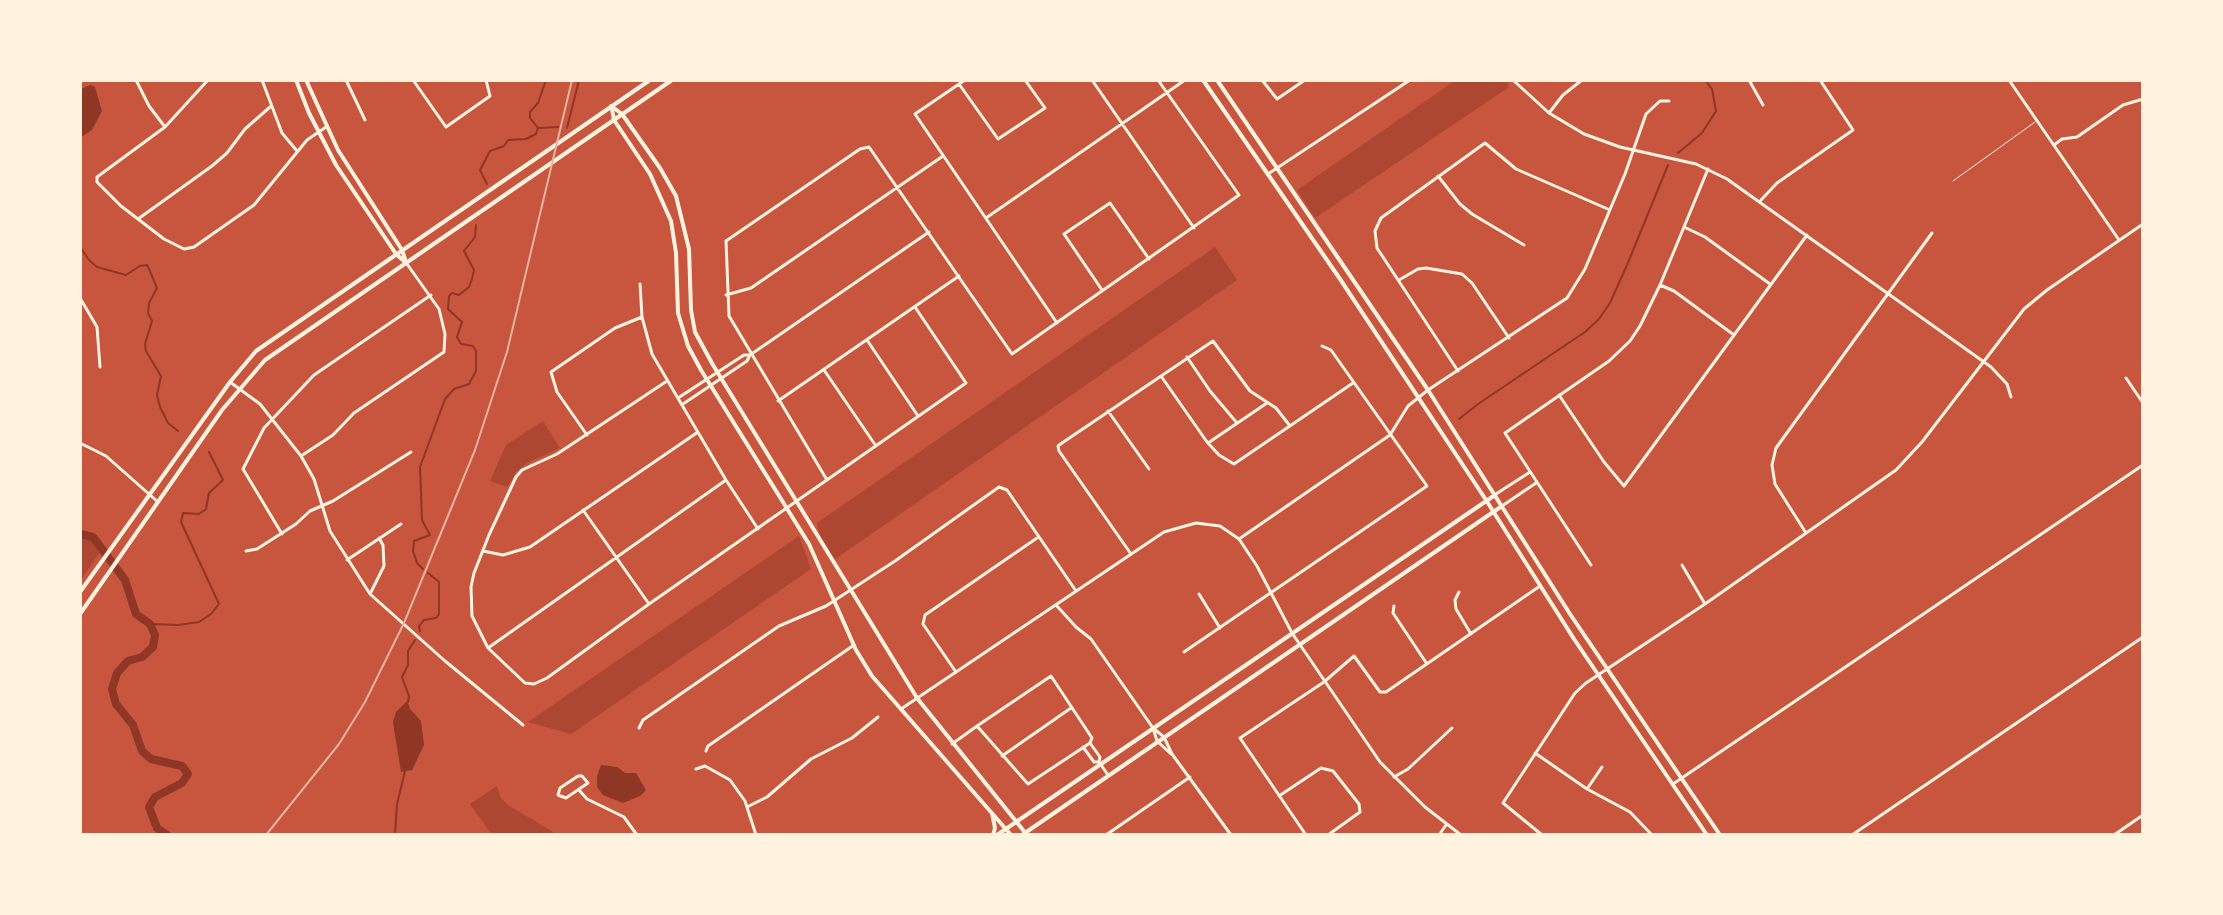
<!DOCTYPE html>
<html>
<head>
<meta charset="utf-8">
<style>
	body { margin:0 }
	#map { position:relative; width:2223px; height:915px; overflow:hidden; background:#c8553d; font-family:"Varela Round",sans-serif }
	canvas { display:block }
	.frame { position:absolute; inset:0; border:82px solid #fff3e0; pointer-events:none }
</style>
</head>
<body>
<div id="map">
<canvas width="2223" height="915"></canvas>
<div class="frame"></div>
</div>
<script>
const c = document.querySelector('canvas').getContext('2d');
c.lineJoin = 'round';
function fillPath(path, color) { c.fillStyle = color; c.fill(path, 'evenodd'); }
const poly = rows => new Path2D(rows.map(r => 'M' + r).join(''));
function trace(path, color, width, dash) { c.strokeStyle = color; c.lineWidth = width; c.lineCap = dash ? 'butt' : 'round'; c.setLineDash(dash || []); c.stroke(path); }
fillPath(poly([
	[1456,80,1507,80,1509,87,1315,218,1297,190],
	[1215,247,1237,280,834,560,821,540,817,523],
	[543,421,560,448,527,463,516,472,507,487,490,481,506,445],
	[799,536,811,569,571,734,528,722],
	[80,537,90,538,101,551,80,581],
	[497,786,501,798,508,805,558,835,492,835,470,804]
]), '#ae4732');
fillPath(poly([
	[91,85,95,87,102,111,92,130,80,138,80,89],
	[407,701,410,709,421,721,424,745,412,770,401,772,393,722,396,712],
	[601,765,617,767,625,773,636,773,646,790,640,796,623,803,603,795,597,787,597,776]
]), '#8f3625');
trace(poly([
	[539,128,558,127],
	[567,128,579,80],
	[1678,153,1702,133,1716,111,1712,89,1705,80],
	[487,184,480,170,490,151,504,146,508,140,526,139,536,134,538,128,530,118,530,112,538,103,546,80],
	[80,234,81,248,89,260,97,267,126,275,140,266,147,265,149,269,157,288,149,303,148,313,152,321,145,344,146,351,161,376,157,395,160,407,168,423,178,431],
	[1459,419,1478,404,1585,332,1599,319,1610,303,1627,265,1668,165],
	[423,569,417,563,413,551,414,541,430,535,422,520,420,467,445,399,454,389,469,384,476,371,476,351,473,346,461,344,457,337,462,322,448,309,449,296,452,293,459,295,469,287,472,279,474,270,464,251,475,237,476,225],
	[150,624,178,625,199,622,211,614,219,604,181,522,183,513,199,514,206,509,209,493,223,480,209,452],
	[420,631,419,626,424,620,436,618,439,614,439,582,428,573],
	[408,702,409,696,402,677,408,665,408,651,415,640],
	[395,835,397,804,405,771]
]), '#8f3625', 2);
trace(poly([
	[80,534,93,537,125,580,136,614,150,624,155,635,153,647,142,657,128,661,117,673,112,689,116,704,133,725,142,751,151,759,182,766,188,774,182,783,155,797,149,807,157,828,167,835]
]), '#8f3625', 8);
trace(poly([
	[1953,181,2035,122]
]), '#fff3e0', 1);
trace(poly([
	[136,80,149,106,165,127],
	[208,80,165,127,97,177,97,182,121,206,164,239,184,249,194,247,254,205,307,140,326,127],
	[262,80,282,133,297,151],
	[346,80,365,120],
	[413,80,446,127,490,96,486,80],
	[965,80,915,114,1057,323],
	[1092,80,1194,228],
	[1262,80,1277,99,1305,80],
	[1513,80,1549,113,1584,134,1620,147,1696,164,1727,179,1991,367,2007,384,2011,397],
	[1749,80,1763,105],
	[2009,80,2119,240],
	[959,84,998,139,1045,108,1025,80],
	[1549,113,1563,95,1582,80],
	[2054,145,2062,139,2077,137,2123,105,2143,99],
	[1268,174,1410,80],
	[1438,176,1460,204,1472,214,1524,245],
	[1761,200,1777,183,1853,130,1820,80],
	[986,218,1185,80],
	[138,219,212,166,227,153,245,129,270,107],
	[1684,227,1705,237,1770,284],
	[1399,280,1418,269,1426,268,1462,274,1472,283,1509,338],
	[640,284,642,317,652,354,726,480,758,529],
	[1660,285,1674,291,1734,335],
	[1102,290,1064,234,1110,203,1149,259],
	[726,295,751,288,943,156],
	[80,298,97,327,100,367],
	[867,340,918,416],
	[1187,357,1210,391,1237,423],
	[824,370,876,446],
	[1458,371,1377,248,1375,231,1381,218,1485,143,1516,169,1610,210],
	[1161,376,1207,442,1219,455,1234,464,1353,383],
	[2126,378,2143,403],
	[667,381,557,454,522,470,516,477,489,535,474,573,471,587,472,616,488,648,525,683,534,684,547,678,649,604,966,383,915,307],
	[230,382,260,404,301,456,314,479,330,531,370,594,445,661,523,725],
	[1559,395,1604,462,1624,486,1807,235],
	[678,398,744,355,750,355,929,232],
	[778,401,959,276],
	[683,404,747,361,750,355],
	[1108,411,1149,469],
	[587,435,557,392,551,372,615,328,642,317],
	[80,443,106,456,158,502],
	[1208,443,1267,403],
	[301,456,333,435,354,413,444,352,445,334,439,309,407,264],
	[827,480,729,316,726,241,860,149,869,147,1012,354,1239,195,1158,80],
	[1496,494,1530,472],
	[1502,506,1536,483],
	[583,510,649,604],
	[1806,533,1775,484,1772,465,1776,448,1932,233],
	[282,534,243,469,264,428,314,375,431,295],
	[1239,539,1390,435,1408,406,1428,390,1567,298,1585,269,1625,174,1646,114,1660,101,1669,101],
	[246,551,257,549,296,524,310,511,333,501,411,452],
	[483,551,503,555,530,547,698,432],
	[1131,554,1059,451,1058,446,1062,443,1213,341,1250,391,1276,408,1290,426],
	[347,560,401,524],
	[1591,565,1505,433,1609,361,1630,341,1640,326,1660,285,1708,169],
	[1682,565,1705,604],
	[1459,592,1455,600,1456,609,1471,634],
	[370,594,384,566,383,545,379,538],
	[1199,594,1220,628],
	[1056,605,1076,627,1091,639,1153,728,1164,737,1172,754,1231,835],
	[1394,606,1393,613,1427,664],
	[488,648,726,480],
	[1184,652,1427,486,1331,350,1322,346],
	[956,672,923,624,925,615,1037,538],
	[639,728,643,720,779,626,826,606,895,561,999,487,1007,490,1076,591],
	[1153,728,1157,741,1171,754],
	[1090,743,1100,757,1099,762,1108,775],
	[952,744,977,726,1051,676,1092,738,1090,743,1028,784,977,726],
	[1083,747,1094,762,1099,762],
	[706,751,708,746,854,645],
	[1535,753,1587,789,1630,812,1652,835],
	[1002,756,1071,708],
	[696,769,705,766,730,780,745,801,756,835],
	[578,776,582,776,588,783,566,798,558,795,560,788,578,776],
	[1394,777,1408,769,1452,728],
	[1673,784,2143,465],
	[1587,789,1602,767],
	[579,790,587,799,624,817,637,835],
	[1279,796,1321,768,1333,771,1359,804,1360,812,1328,835],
	[747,807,767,797,811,759,852,738,878,717],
	[1106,835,1190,777],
	[1306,835,1240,738,1324,682,1354,656,1380,692,1386,692,1540,586],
	[1542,835,1503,803,1575,693,1586,683,1705,604,1896,470,1922,442,2024,309,2047,290,2143,224],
	[1852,835,2143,637],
	[2114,835,2143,815]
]), '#fff3e0', 3);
trace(poly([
	[901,709,1164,532,1196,523,1220,526,1239,539,1257,566,1292,633,1380,762,1425,807,1461,835],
	[1439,835,1446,825]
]), '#fff3e0', 3);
trace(poly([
	[296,80,309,113,336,165,396,254,405,262],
	[306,80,338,150,402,250,405,259],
	[1203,80,1340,279,1486,500,1574,639,1707,835],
	[1217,80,1428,390,1570,614,1720,835],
	[611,106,622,114,660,168,676,196,689,249,691,310,695,332,713,365,917,698,1027,835],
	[612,109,614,120,650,174,671,221,676,253,678,313,688,346,701,370,809,544,856,650,872,676,1011,835],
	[992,813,995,828,993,835],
	[997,835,1495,495],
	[1022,835,1502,506]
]), '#fff3e0', 4);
trace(poly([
	[80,592,230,382,256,351,650,80],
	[80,614,222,410,265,360,672,80]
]), '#fff3e0', 4);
trace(poly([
	[266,835,339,744,365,702,404,623,475,450,507,352,572,80]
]), '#e9b49f', 2);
</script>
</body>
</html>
